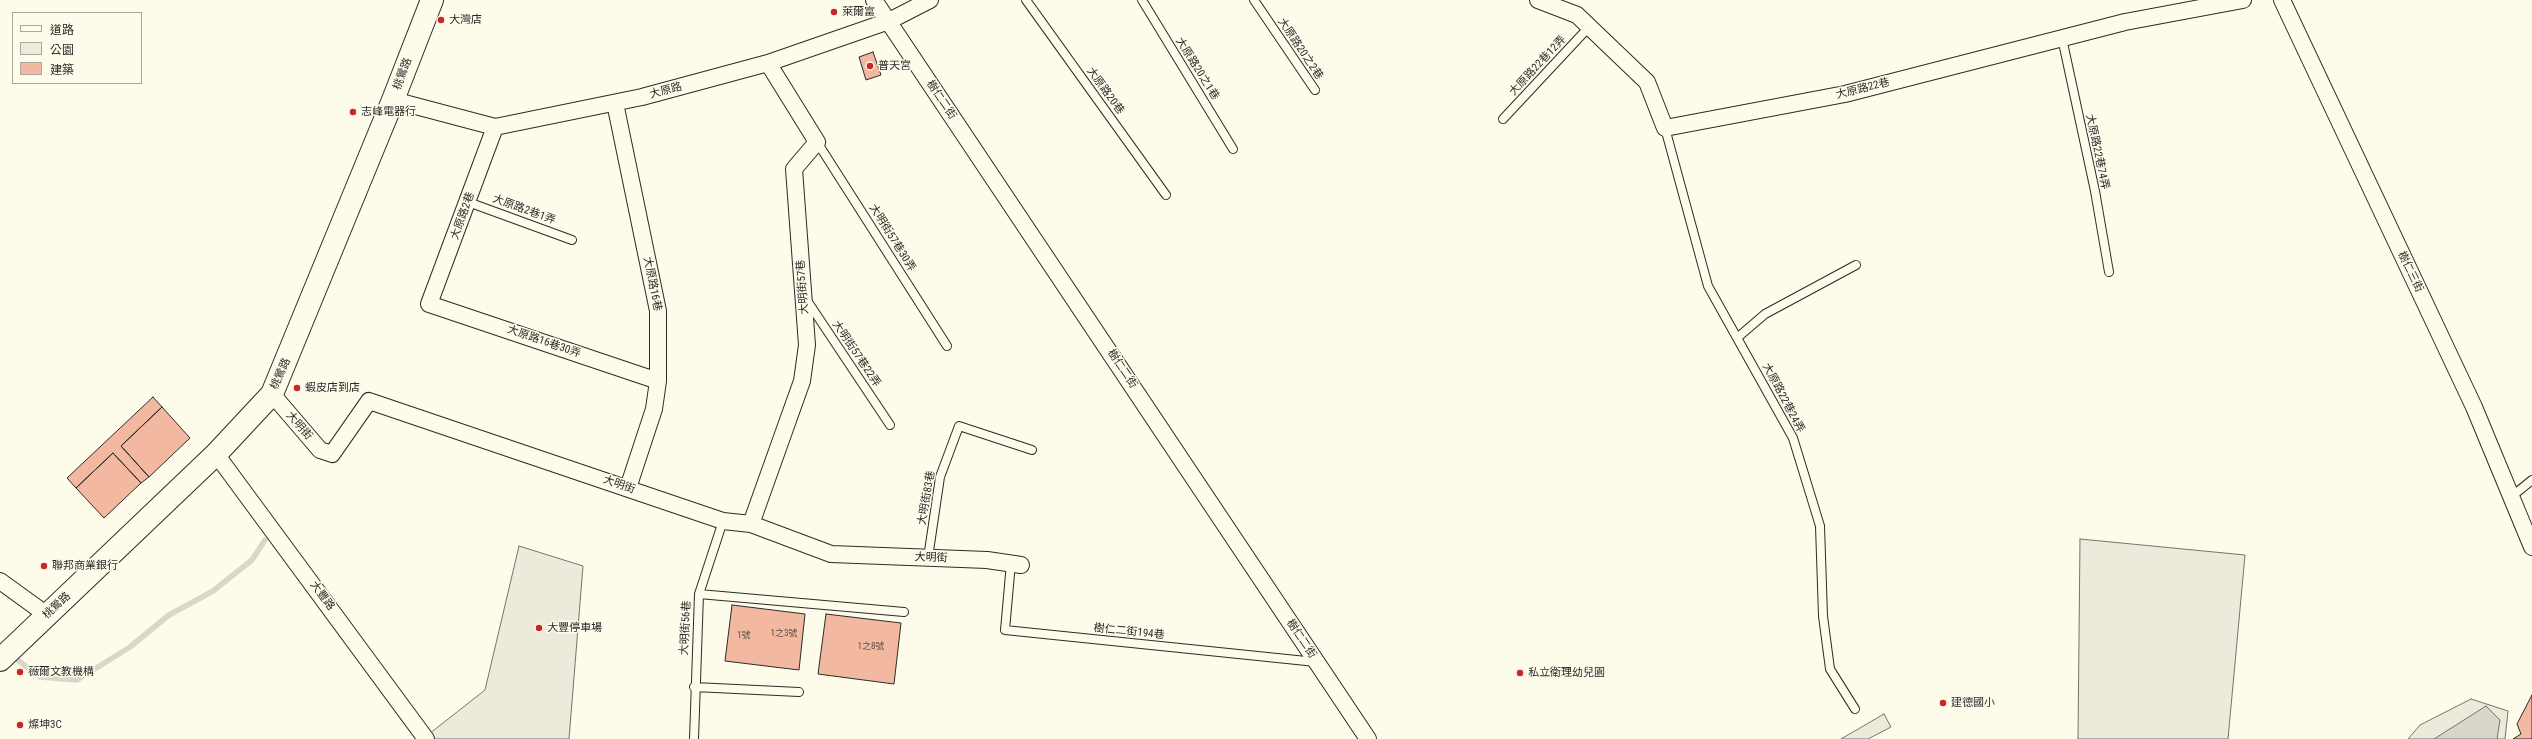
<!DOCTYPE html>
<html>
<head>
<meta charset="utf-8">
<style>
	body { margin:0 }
	#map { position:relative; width:2532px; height:739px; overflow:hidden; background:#fdfbea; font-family:"Roboto Condensed","Noto Sans TC",sans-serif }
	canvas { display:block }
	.legend { position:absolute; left:12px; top:12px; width:130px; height:72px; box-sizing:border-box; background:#fdfbea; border:1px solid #a9a89e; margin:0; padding:5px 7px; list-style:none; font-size:12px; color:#2b2b2b }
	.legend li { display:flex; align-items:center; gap:8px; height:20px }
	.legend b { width:20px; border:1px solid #a9a89e }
</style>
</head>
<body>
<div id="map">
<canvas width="2532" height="739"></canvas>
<ul class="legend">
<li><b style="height:5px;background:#fdfbea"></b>道路</li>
<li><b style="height:11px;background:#ecebdb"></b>公園</li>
<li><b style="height:11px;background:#f2b8a0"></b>建築</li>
</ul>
</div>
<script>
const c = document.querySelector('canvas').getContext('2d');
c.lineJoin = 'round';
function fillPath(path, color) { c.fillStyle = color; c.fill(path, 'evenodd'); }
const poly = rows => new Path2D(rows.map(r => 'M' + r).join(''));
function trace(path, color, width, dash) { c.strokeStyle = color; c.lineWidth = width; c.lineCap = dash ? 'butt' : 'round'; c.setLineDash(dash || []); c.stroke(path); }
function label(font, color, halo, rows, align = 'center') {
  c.font = font + ' "Roboto Condensed","Noto Sans TC",sans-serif'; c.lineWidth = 3; c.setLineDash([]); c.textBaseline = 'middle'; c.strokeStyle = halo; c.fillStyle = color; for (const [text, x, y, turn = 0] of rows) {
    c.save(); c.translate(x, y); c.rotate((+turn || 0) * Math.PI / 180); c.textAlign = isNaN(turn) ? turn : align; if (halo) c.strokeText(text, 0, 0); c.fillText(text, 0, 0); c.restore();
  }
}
const green = poly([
	[2080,539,2245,555,2228,739,2078,739,2080,539],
	[2471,699,2508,711,2505,739,2408,739,2420,725,2471,699],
	[1884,714,1891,727,1868,739,1841,739,1884,714]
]);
fillPath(green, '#ecebdb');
trace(green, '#74746e', 1);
const parking = poly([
	[519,546,583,566,569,739,433,739,429,734,485,690,519,546]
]);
fillPath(parking, '#eceadb');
trace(parking, '#74746e', 1);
const water = poly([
	[2486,706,2500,720,2497,739,2434,739,2486,706]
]);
fillPath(water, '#d8d7c9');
trace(water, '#74746e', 1);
trace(poly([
	[11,655,40,677,77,680,130,647,169,615,213,591,252,560,265,540]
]), '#d8d7c9', 5.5);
const building = poly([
	[873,52,881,75,866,80,859,57,873,52],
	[153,397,162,407,121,446,149,477,141,483,113,453,76,488,67,478,153,397],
	[162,407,190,438,149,477,121,446,162,407],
	[113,453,141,483,104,518,76,488,113,453],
	[732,605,805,614,799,670,725,661,732,605],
	[826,614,901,623,894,684,818,674,826,614],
	[2532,695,2532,739,2513,739,2521,734,2517,724,2532,695]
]);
fillPath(building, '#f2b8a0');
trace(building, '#2b2b2b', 1);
const lane = poly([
	[1026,0,1166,195],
	[1142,0,1233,149],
	[1254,0,1315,90],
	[2062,38,2095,191,2109,272],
	[1503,119,1589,27],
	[1665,128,1708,286,1793,438,1820,526,1823,616,1830,669,1855,709],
	[817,142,947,346],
	[468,202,572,240],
	[806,299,890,425],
	[1737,338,1765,314,1856,265],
	[2511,497,2532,480],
	[928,558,940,477,959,426,1032,450],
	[1011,563,1005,630,1316,662],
	[699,594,904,612],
	[694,687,799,692],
	[694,739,699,594,723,521]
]);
const street = poly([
	[874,0,1368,739],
	[1538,0,1577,15,1647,82,1665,128,1845,94,2125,22,2243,0],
	[2282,0,2474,407,2532,547],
	[393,100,495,127,642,97,768,63,889,21,930,0],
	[615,103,658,311,658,381,654,409,628,488],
	[495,127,429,304,658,381],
	[272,394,320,450,332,454,369,401,723,521,751,524,831,554,987,560,1021,565],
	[216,454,426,739],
	[751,524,802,381,807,345,794,169,817,142,768,63],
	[0,581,47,615]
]);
const secondary = poly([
	[0,660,216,454,272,394,393,100,432,0]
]);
trace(lane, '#2b2b2b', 10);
trace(street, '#2b2b2b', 18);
trace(secondary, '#2b2b2b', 24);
trace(lane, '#fdfbea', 8);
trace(street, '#fdfbea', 16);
trace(secondary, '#fdfbea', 22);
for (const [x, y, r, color] of [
	[834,12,4,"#c62828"],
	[441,20,4,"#c62828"],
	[870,66,4,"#c62828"],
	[353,112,4,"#c62828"],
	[297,388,4,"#c62828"],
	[44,566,4,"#c62828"],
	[539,628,4,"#c62828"],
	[20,672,4,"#c62828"],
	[1520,673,4,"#c62828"],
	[1943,703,4,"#c62828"],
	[20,725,4,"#c62828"]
]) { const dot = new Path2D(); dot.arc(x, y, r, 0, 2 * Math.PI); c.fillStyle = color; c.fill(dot); trace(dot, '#fdfbea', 1.5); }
label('9px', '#5d4e48', null, [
	["1之3號",784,634],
	["1號",744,636],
	["1之8號",871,647]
]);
label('11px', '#2b2b2b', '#fdfbea', [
	["萊爾富",842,12],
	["大灣店",449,20],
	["普天宮",878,66],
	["志峰電器行",361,112],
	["蝦皮店到店",305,388],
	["聯邦商業銀行",52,566],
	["大豐停車場",547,628],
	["薇爾文教機構",28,672],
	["私立衛理幼兒園",1528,673],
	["建德國小",1951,703],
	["燦坤3C",28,725]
], 'left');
label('11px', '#2b2b2b', '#fdfbea', [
	["大原路20之2巷",1300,49,56],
	["大原路22巷12弄",1538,66,-47],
	["大原路20之1巷",1197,69,58],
	["桃鶯路",403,74,-69],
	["大原路22巷",1863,89,-14],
	["大原路",666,91,-15],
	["大原路20巷",1105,91,54],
	["樹仁二街",941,100,56],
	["大原路22巷74弄",2097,152,78],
	["大原路2巷1弄",524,210,20],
	["大原路2巷",463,216,-70],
	["大明街57巷30弄",892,238,58],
	["樹仁三街",2410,272,64],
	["大原路16巷",652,284,79],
	["大明街57巷",803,287,-94],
	["大原路16巷30弄",544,342,19],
	["大明街57巷22弄",856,354,56],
	["樹仁二街",1122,369,56],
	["桃鶯路",281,374,-66],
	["大原路22巷24弄",1783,398,62],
	["大明街",299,426,49],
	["大明街",619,485,19],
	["大明街83巷",927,498,-80],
	["大明街",931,558,2],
	["大豐路",322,596,54],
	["桃鶯路",57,606,-43],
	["大明街56巷",686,628,-87],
	["樹仁二街194巷",1129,632,6],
	["樹仁二街",1301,639,56]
]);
</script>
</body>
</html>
